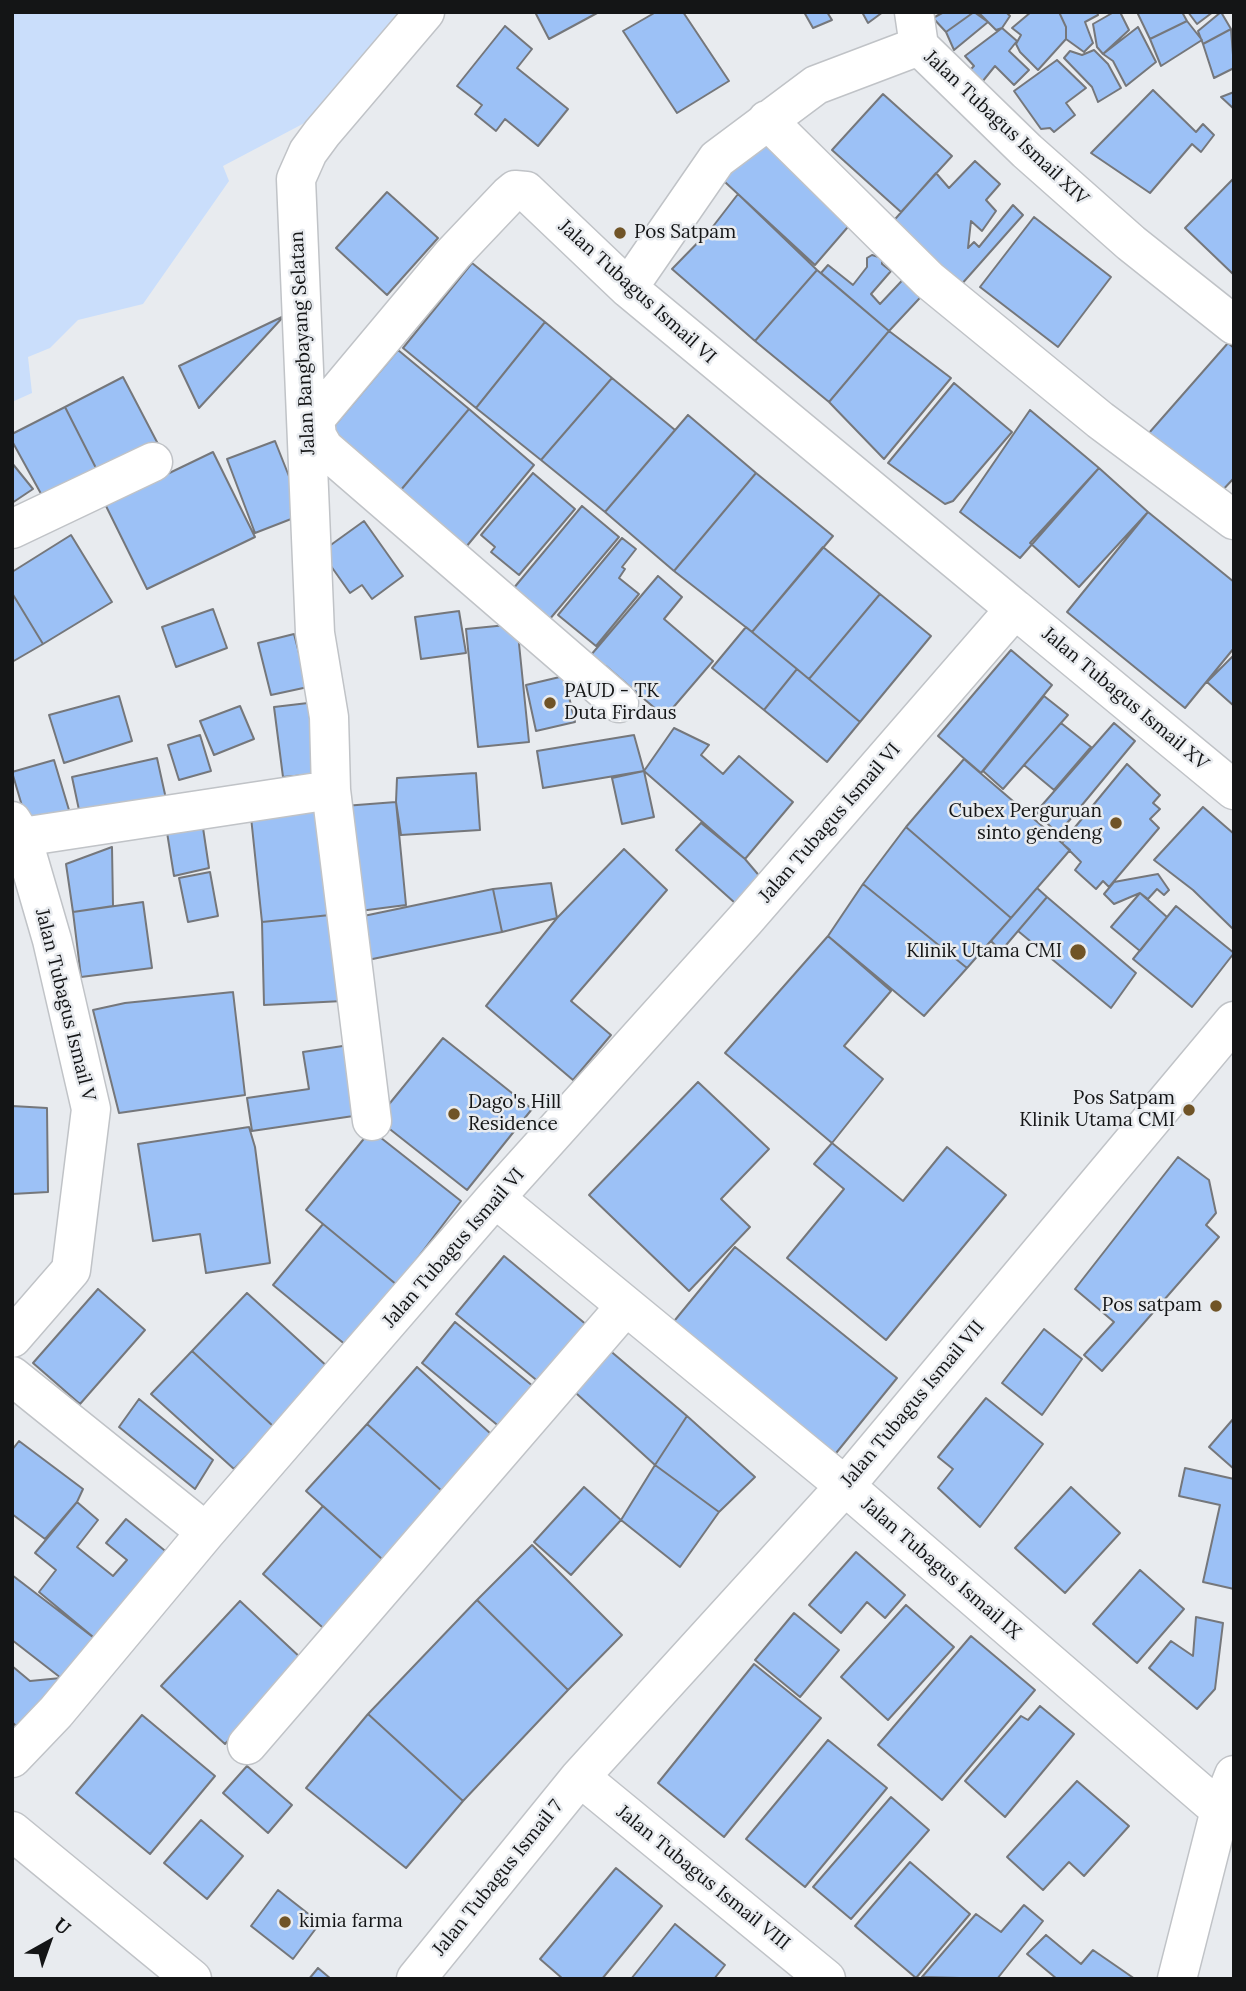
<!DOCTYPE html>
<html>
<head>
<meta charset="utf-8">
<style>
	body { margin:0 }
	#map { position:relative; width:1246px; height:1991px; overflow:hidden; background:#e8ebef; font-family:Lora,serif }
	canvas { display:block }
	.frame { position:absolute; inset:0; border:14px solid #141516; pointer-events:none }
	.north { position:absolute; left:14px; top:1907px; width:70px; height:70px; -webkit-text-stroke:5px #e8ebef; paint-order:stroke; rotate:40deg; font-size:19px; font-weight:700; line-height:28px; text-align:center; color:#141516 }
	.north::after { content:''; display:block; margin:auto; width:24px; height:32px; background:#141516; clip-path:polygon(50% 0,100% 100%,50% 72%,0 100%) }
</style>
</head>
<body>
<div id="map">
<canvas width="1246" height="1991"></canvas>
<div class="frame"></div>
<div class="north">U</div>
</div>
<script>
const c = document.querySelector('canvas').getContext('2d');
c.lineJoin = 'round';
function fillPath(path, color) { c.fillStyle = color; c.fill(path, 'evenodd'); }
const poly = rows => new Path2D(rows.map(r => 'M' + r).join(''));
function trace(path, color, width, dash) { c.strokeStyle = color; c.lineWidth = width; c.lineCap = dash ? 'butt' : 'round'; c.setLineDash(dash || []); c.stroke(path); }
function label(font, color, halo, rows, align = 'center') {
  c.font = font + ' Lora,serif'; c.lineWidth = 5; c.setLineDash([]); c.textBaseline = 'middle'; c.strokeStyle = halo; c.fillStyle = color; for (const [text, x, y, turn = 0] of rows) {
    c.save(); c.translate(x, y); c.rotate((+turn || 0) * Math.PI / 180); c.textAlign = isNaN(turn) ? turn : align; if (halo) c.strokeText(text, 0, 0); c.fillText(text, 0, 0); c.restore();
  }
}
fillPath(poly([
	[12,12,418,12,331,109,223,166,229,181,143,304,78,320,50,348,28,357,32,393,12,402]
]), '#cadefb');
const building = poly([
	[535,12,599,12,549,39,535,12],
	[656,12,683,12,729,81,677,113,623,31,656,12],
	[804,12,827,12,832,20,813,28,804,12],
	[862,12,883,12,868,23,862,12],
	[944,12,974,12,946,32,933,18,944,12],
	[974,12,988,22,954,50,946,32,974,12],
	[978,12,1006,12,1010,16,1002,28,996,30,978,12],
	[1031,12,1059,12,1066,27,1066,39,1038,70,1020,52,1016,44,1021,35,1012,28,1031,12],
	[1059,12,1097,12,1098,15,1085,22,1093,43,1084,52,1066,39,1066,27,1059,12],
	[1114,12,1120,12,1129,30,1103,54,1097,47,1093,24,1114,12],
	[1137,12,1182,12,1187,21,1150,39,1137,12],
	[1188,12,1213,12,1197,24,1188,12],
	[1221,12,1231,29,1203,44,1198,31,1221,12],
	[1187,21,1202,40,1161,66,1150,39,1187,21],
	[505,26,532,49,517,68,568,109,538,146,505,119,496,131,475,114,482,105,457,86,505,26],
	[1138,27,1156,62,1126,86,1113,61,1103,54,1138,27],
	[1002,28,1017,41,1009,51,1029,70,1014,85,995,66,978,87,969,71,974,66,965,56,1002,28],
	[1231,29,1234,68,1214,78,1203,44,1231,29],
	[1094,50,1108,64,1121,88,1098,102,1092,87,1064,58,1070,51,1082,55,1094,50],
	[1057,60,1086,88,1066,103,1075,115,1054,132,1050,128,1041,129,1014,91,1057,60],
	[1153,90,1196,132,1203,124,1214,135,1201,152,1192,144,1150,193,1091,153,1153,90],
	[1234,92,1234,109,1221,97,1234,92],
	[883,94,952,156,901,212,832,150,883,94],
	[760,140,853,221,815,265,713,171,760,140],
	[975,161,1000,184,986,200,996,211,982,231,971,221,968,248,974,242,979,247,1013,205,1023,215,952,295,889,226,936,173,949,188,975,161],
	[1234,178,1234,272,1233,274,1185,228,1234,178],
	[387,192,438,238,387,295,336,248,387,192],
	[738,194,817,270,755,341,672,269,711,229,738,194],
	[1034,217,1111,277,1058,347,980,287,1034,217],
	[872,255,882,258,882,264,891,271,871,294,880,304,911,271,930,287,889,331,821,273,828,265,853,285,867,267,867,258,872,255],
	[472,263,545,322,476,408,403,348,472,263],
	[817,270,889,331,829,402,755,341,817,270],
	[284,316,199,408,179,366,284,316],
	[545,322,612,378,541,460,476,408,545,322],
	[889,331,951,378,884,459,829,402,889,331],
	[1228,343,1234,348,1234,478,1219,494,1149,433,1228,343],
	[398,350,469,409,400,491,330,431,398,350],
	[123,377,158,444,99,474,65,407,123,377],
	[612,378,675,430,605,512,541,460,612,378],
	[954,383,1012,432,953,501,945,504,888,463,954,383],
	[65,407,99,474,45,501,12,441,12,434,65,407],
	[469,409,534,465,466,547,400,491,469,409],
	[1030,410,1099,468,1020,558,960,512,1030,410],
	[688,415,756,473,674,571,605,512,688,415],
	[275,441,304,514,255,533,227,459,275,441],
	[213,452,255,537,147,589,105,504,213,452],
	[12,463,33,489,12,503,12,463],
	[1099,468,1148,512,1079,587,1030,543,1099,468],
	[533,473,575,509,519,575,491,552,495,547,481,535,533,473],
	[756,473,833,536,752,632,674,571,756,473],
	[582,506,619,537,549,620,513,589,582,506],
	[1148,512,1234,582,1234,648,1185,708,1067,612,1148,512],
	[364,521,403,576,372,599,362,585,350,593,321,552,364,521],
	[71,535,112,602,43,644,12,593,12,572,71,535],
	[622,538,636,549,622,567,625,569,619,578,639,594,596,646,558,615,622,538],
	[823,547,880,594,809,679,752,632,823,547],
	[658,576,682,597,664,619,713,661,665,717,606,666,599,674,585,662,658,576],
	[12,593,43,644,12,662,12,593],
	[880,594,931,636,860,722,809,679,880,594],
	[213,609,227,648,176,667,162,627,213,609],
	[459,611,466,653,421,659,415,617,459,611],
	[517,624,529,742,478,747,466,629,517,624],
	[746,627,797,669,764,710,712,668,746,627],
	[294,634,308,687,271,695,258,643,294,634],
	[1011,650,1052,685,981,773,938,736,1011,650],
	[1234,655,1234,706,1207,682,1234,655],
	[797,669,860,722,827,762,764,710,797,669],
	[564,676,575,722,536,731,526,685,564,676],
	[119,696,132,741,64,763,49,715,119,696],
	[1044,696,1068,715,1003,789,983,771,1044,696],
	[308,703,317,774,283,777,274,707,308,703],
	[240,706,254,739,214,755,200,721,240,706],
	[1061,723,1091,747,1054,790,1024,765,1061,723],
	[1114,723,1135,741,1058,834,1036,812,1114,723],
	[674,728,709,745,701,755,723,774,739,756,793,802,745,859,644,771,674,728],
	[200,735,211,771,179,780,168,745,200,735],
	[634,735,644,771,543,788,537,751,634,735],
	[157,758,168,808,82,824,72,777,157,758],
	[964,759,1070,850,1011,918,906,827,964,759],
	[54,760,72,820,30,833,12,772,54,760],
	[1127,764,1160,795,1153,803,1160,809,1150,819,1159,828,1109,887,1103,881,1096,889,1075,870,1081,862,1062,843,1127,764],
	[644,771,654,817,622,824,612,778,644,771],
	[476,773,480,830,401,835,396,802,397,778,476,773],
	[396,802,406,905,352,912,344,806,396,802],
	[1203,807,1234,834,1233,929,1193,890,1154,860,1203,807],
	[322,810,330,915,262,922,251,817,322,810],
	[202,821,209,868,174,876,166,826,202,821],
	[701,823,745,859,762,879,735,903,676,850,701,823],
	[906,827,1011,918,967,968,863,884,906,827],
	[112,847,113,906,73,912,66,864,112,847],
	[624,849,667,890,571,1001,611,1035,573,1080,486,1006,557,918,624,849],
	[210,872,218,916,188,922,179,878,210,872],
	[1158,874,1169,890,1164,895,1157,889,1148,899,1140,893,1114,904,1104,894,1114,882,1158,874],
	[551,883,557,918,502,932,493,889,551,883],
	[863,884,967,968,924,1016,828,936,863,884],
	[1037,888,1047,897,1001,951,991,941,1037,888],
	[493,889,502,932,363,961,354,918,493,889],
	[1140,893,1167,917,1140,951,1111,927,1140,893],
	[1047,897,1136,973,1111,1008,1018,931,1047,897],
	[143,902,152,968,81,977,73,912,143,902],
	[1176,906,1234,953,1192,1007,1133,959,1176,906],
	[330,915,343,1001,264,1005,262,922,330,915],
	[828,936,891,991,844,1046,883,1079,832,1143,725,1053,828,936],
	[233,992,245,1095,119,1113,93,1010,125,1003,233,992],
	[443,1038,532,1109,467,1190,377,1119,443,1038],
	[356,1044,367,1114,252,1131,247,1098,309,1089,303,1052,356,1044],
	[698,1082,769,1149,721,1199,750,1227,689,1291,589,1195,698,1082],
	[12,1106,47,1108,48,1192,12,1194,12,1106],
	[249,1127,255,1147,270,1263,206,1273,200,1234,153,1241,138,1144,249,1127],
	[371,1130,461,1201,397,1285,306,1210,371,1130],
	[832,1143,903,1201,947,1147,1006,1195,886,1340,787,1258,844,1189,814,1164,832,1143],
	[1178,1157,1209,1180,1216,1213,1206,1225,1219,1237,1102,1371,1084,1355,1114,1322,1075,1289,1178,1157],
	[323,1224,397,1285,347,1346,273,1285,323,1224],
	[735,1247,897,1378,828,1463,666,1331,735,1247],
	[504,1256,588,1326,540,1383,456,1314,504,1256],
	[98,1289,145,1330,80,1404,33,1363,98,1289],
	[247,1293,330,1369,274,1427,192,1351,247,1293],
	[455,1322,534,1387,501,1428,422,1363,455,1322],
	[1044,1329,1082,1359,1042,1415,1002,1383,1044,1329],
	[601,1343,687,1416,655,1465,566,1384,601,1343],
	[192,1351,274,1427,234,1469,151,1394,192,1351],
	[417,1367,502,1444,452,1500,367,1424,417,1367],
	[986,1398,1043,1444,980,1527,938,1488,953,1469,938,1457,986,1398],
	[139,1399,213,1460,195,1489,119,1427,139,1399],
	[687,1416,755,1477,719,1512,655,1465,687,1416],
	[1234,1418,1234,1469,1209,1447,1234,1418],
	[367,1424,452,1500,392,1568,306,1491,367,1424],
	[19,1441,83,1489,77,1502,45,1539,12,1514,12,1450,19,1441],
	[655,1465,719,1512,680,1567,621,1520,655,1465],
	[1185,1468,1234,1479,1234,1589,1203,1582,1220,1505,1179,1496,1185,1468],
	[584,1487,621,1520,571,1575,534,1542,584,1487],
	[1071,1487,1120,1533,1065,1593,1015,1548,1071,1487],
	[77,1502,98,1520,77,1547,113,1576,127,1560,106,1543,126,1519,169,1554,98,1641,39,1592,56,1570,35,1553,77,1502],
	[323,1506,392,1568,331,1635,263,1574,323,1506],
	[532,1545,622,1635,568,1690,477,1600,532,1545],
	[856,1552,905,1595,885,1618,867,1602,841,1633,809,1605,856,1552],
	[1140,1570,1184,1609,1137,1663,1093,1624,1140,1570],
	[12,1575,98,1641,61,1678,12,1640,12,1575],
	[477,1600,568,1690,463,1801,368,1714,477,1600],
	[240,1601,303,1660,225,1744,161,1686,240,1601],
	[906,1605,954,1647,888,1720,841,1677,906,1605],
	[794,1613,839,1650,800,1697,755,1660,794,1613],
	[1196,1617,1223,1623,1215,1689,1197,1709,1149,1668,1171,1641,1193,1656,1196,1617],
	[971,1636,1035,1690,942,1800,878,1745,971,1636],
	[754,1664,821,1718,724,1837,658,1783,754,1664],
	[12,1666,30,1681,61,1678,18,1728,12,1722,12,1666],
	[1040,1706,1074,1734,1005,1817,965,1781,1021,1716,1028,1720,1040,1706],
	[368,1714,463,1801,406,1868,306,1788,368,1714],
	[142,1715,215,1776,150,1854,76,1793,142,1715],
	[828,1740,887,1788,805,1887,746,1839,828,1740],
	[247,1766,292,1805,268,1833,223,1793,247,1766],
	[1077,1781,1129,1826,1084,1876,1069,1862,1043,1890,1007,1857,1077,1781],
	[891,1797,929,1830,851,1919,813,1887,891,1797],
	[201,1820,243,1856,207,1899,164,1863,201,1820],
	[910,1862,970,1914,916,1978,855,1926,910,1862],
	[616,1868,662,1906,602,1979,563,1979,540,1959,616,1868],
	[278,1890,320,1923,293,1959,251,1926,278,1890],
	[1024,1905,1043,1921,997,1979,922,1977,976,1914,1001,1932,1024,1905],
	[675,1924,725,1965,714,1979,631,1979,675,1924],
	[1046,1935,1081,1964,1093,1950,1135,1979,1057,1979,1027,1954,1046,1935],
	[318,1968,331,1979,309,1979,318,1968]
]);
fillPath(building, '#9cc1f6');
trace(building, '#75777b', 2);
const minor = poly([
	[914,12,919,46],
	[767,120,929,280,1100,420,1234,520],
	[628,288,717,159,816,85,919,46,1027,151,1131,243,1234,325],
	[315,419,317,436,324,448,619,703],
	[12,529,153,462],
	[1015,609,1234,790],
	[12,821,22,837,52,940,91,1109,71,1270,12,1338],
	[22,837,331,790],
	[372,1121,331,790,329,717,315,633,296,179,308,152,322,133,425,12],
	[495,1198,845,1486,1220,1810],
	[12,1376,206,1532],
	[247,1745,624,1308],
	[12,1758,56,1712,206,1532,495,1198,745,920,1015,609,628,288,526,191,515,190,509,195,453,254,315,419,306,417],
	[580,1777,826,1979],
	[416,1979,580,1777,845,1486,1234,1021],
	[1177,1979,1220,1810,1234,1775]
]);
const major = poly([
	[12,1831,192,1979]
]);
trace(minor, '#c0c3c7', 41);
trace(major, '#c0c3c7', 41);
trace(minor, '#fff', 38);
trace(major, '#fff', 38);
for (const [x, y, r, color] of [
	[620,233,7,"#705427"],
	[550,703,7,"#705427"],
	[1116,823,7,"#705427"],
	[1078,952,9,"#705427"],
	[1189,1110,7,"#705427"],
	[454,1114,7,"#705427"],
	[1216,1306,7,"#705427"],
	[285,1922,7,"#705427"]
]) { const dot = new Path2D(); dot.arc(x, y, r, 0, 2 * Math.PI); c.fillStyle = color; c.fill(dot); trace(dot, '#e8ebef', 2.5); }
label('19px', '#141516', '#e8ebef', [
	["Jalan Tubagus Ismail XIV",1006,128,43],
	["Jalan Tubagus Ismail VI",637,292,42],
	["Jalan Bangbayang Selatan",303,343,-93],
	["Jalan Tubagus Ismail XV",1125,699,40],
	["Jalan Tubagus Ismail VI",830,823,-49],
	["Jalan Tubagus Ismail V",65,1005,76],
	["Jalan Tubagus Ismail VI",454,1248,-49],
	["Jalan Tubagus Ismail VII",913,1404,-50],
	["Jalan Tubagus Ismail IX",941,1569,41],
	["Jalan Tubagus Ismail 7",498,1878,-51],
	["Jalan Tubagus Ismail VIII",703,1878,39]
]);
label('19px', '#141516', '#e8ebef', [
	["Pos Satpam",634,233],
	["PAUD - TK",564,692],
	["Duta Firdaus",564,714],
	["Cubex Perguruan",1102,812,"right"],
	["sinto gendeng",1102,834,"right"],
	["Klinik Utama CMI",1062,952,"right"],
	["Pos Satpam",1175,1099,"right"],
	["Klinik Utama CMI",1175,1121,"right"],
	["Dago's Hill",468,1103],
	["Residence",468,1125],
	["Pos satpam",1202,1306,"right"],
	["kimia farma",299,1922]
], 'left');
</script>
</body>
</html>
